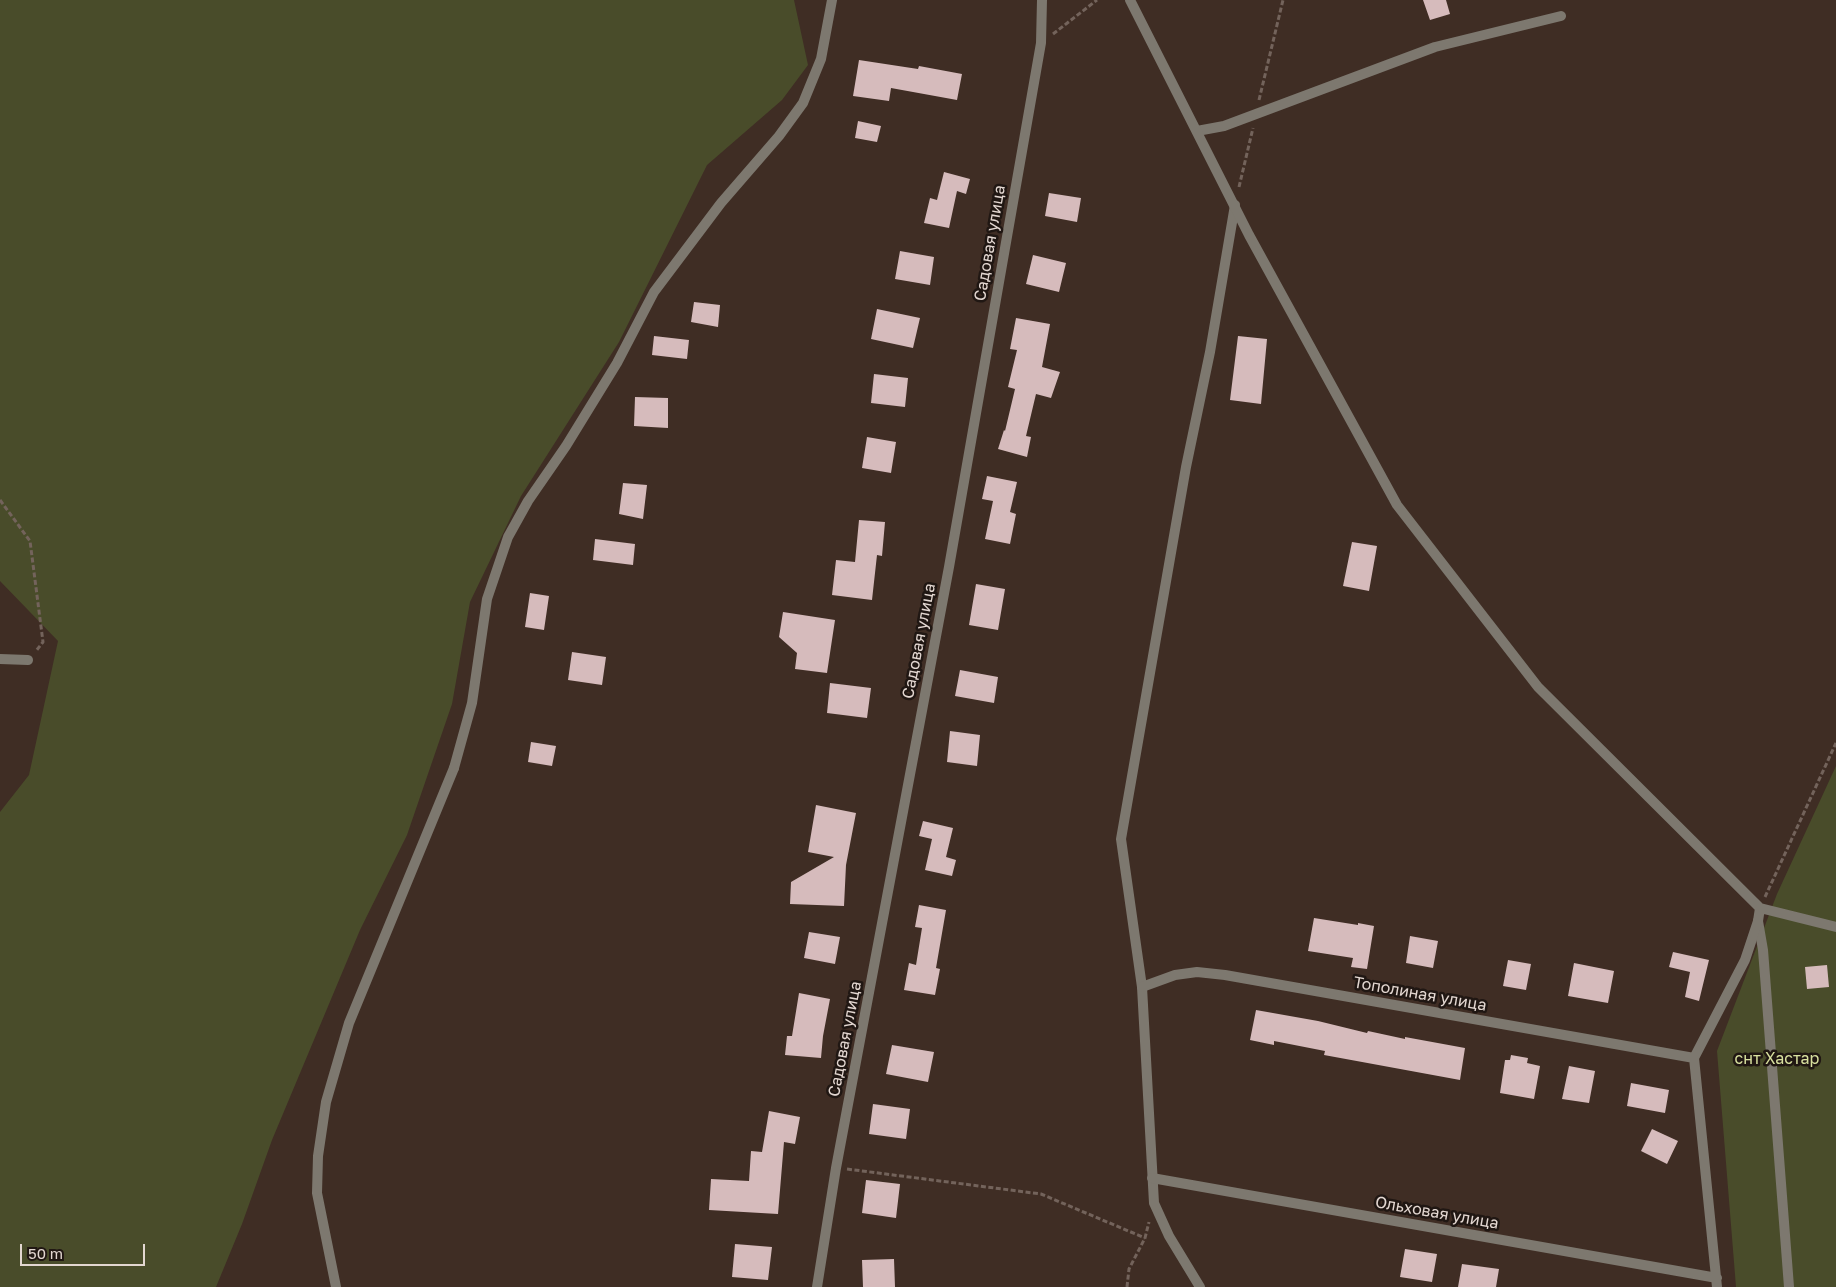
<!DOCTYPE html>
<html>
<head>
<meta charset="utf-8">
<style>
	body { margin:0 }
	#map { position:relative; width:1836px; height:1287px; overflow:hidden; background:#3f2d24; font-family:"Golos Text",sans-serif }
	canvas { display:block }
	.scale { position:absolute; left:20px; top:1244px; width:125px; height:22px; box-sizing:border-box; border:2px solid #e3d7d1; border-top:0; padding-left:6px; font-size:15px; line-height:18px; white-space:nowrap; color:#e3d7d1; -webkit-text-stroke:4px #201713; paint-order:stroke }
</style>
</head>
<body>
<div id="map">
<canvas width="1836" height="1287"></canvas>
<div class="scale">50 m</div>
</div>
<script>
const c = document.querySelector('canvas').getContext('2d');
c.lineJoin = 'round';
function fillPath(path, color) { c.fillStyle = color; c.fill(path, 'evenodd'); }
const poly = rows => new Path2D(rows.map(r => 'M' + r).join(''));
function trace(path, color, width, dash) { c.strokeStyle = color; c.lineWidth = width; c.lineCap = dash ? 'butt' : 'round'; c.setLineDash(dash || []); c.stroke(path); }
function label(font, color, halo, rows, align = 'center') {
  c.font = font + ' "Golos Text",sans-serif'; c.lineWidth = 5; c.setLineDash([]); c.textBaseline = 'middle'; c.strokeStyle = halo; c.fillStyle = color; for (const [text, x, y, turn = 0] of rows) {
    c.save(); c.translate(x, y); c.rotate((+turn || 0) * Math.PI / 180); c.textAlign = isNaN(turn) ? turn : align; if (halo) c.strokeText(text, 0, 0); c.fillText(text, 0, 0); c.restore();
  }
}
fillPath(poly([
	[0,0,794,0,808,65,782,100,707,165,619,342,521,496,470,602,452,704,407,835,360,930,272,1140,242,1224,216,1287,0,1287,0,812,29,775,58,641,0,581],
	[1836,766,1836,1287,1736,1287,1717,1051,1777,894]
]), '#494c2a');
fillPath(poly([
	[1423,0,1446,0,1450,14,1430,20],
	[859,60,918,69,919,66,962,74,957,100,891,88,889,101,853,96],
	[858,121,881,126,877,142,855,138],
	[944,172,970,179,966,194,957,191,949,228,924,223,930,198,937,200],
	[1049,193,1081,198,1077,222,1045,216],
	[900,251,934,257,930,285,895,279],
	[1033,255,1066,263,1059,292,1026,284],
	[694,302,720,305,718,327,691,322],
	[877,309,920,318,913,348,871,339],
	[1016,318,1050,324,1042,367,1060,372,1051,398,1036,394,1026,436,1031,437,1027,457,998,449,1004,430,1005,431,1015,389,1008,387,1017,350,1010,349],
	[654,336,689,340,687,359,652,355],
	[1238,336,1267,339,1261,404,1230,400],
	[874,374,908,378,905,407,871,403],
	[635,397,668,398,668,428,634,426],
	[867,437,896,442,891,473,862,468],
	[987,476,1017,482,1010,512,1016,514,1010,544,985,539,993,501,982,499],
	[623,483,647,485,643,519,619,514],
	[859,520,885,522,882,556,877,555,872,600,832,595,836,560,855,562],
	[595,539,635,544,633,565,593,560],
	[1352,542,1377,546,1369,591,1343,586],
	[976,584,1005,589,998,630,969,625],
	[530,593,549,596,544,630,525,627],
	[783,612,835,620,827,673,795,669,797,653,779,637],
	[572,652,606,657,602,685,568,680],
	[960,670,998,677,994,703,955,696],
	[830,683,871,688,867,718,827,713],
	[950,731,980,735,977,766,947,762],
	[531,742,556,746,552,766,528,762],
	[816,805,856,813,846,865,844,906,790,904,791,882,834,857,808,852],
	[923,821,953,828,946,857,956,860,952,876,925,870,932,839,919,836],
	[919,905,946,910,936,968,940,969,935,995,904,990,909,963,916,965,922,928,915,927],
	[1314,918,1358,925,1358,923,1374,926,1367,969,1351,967,1353,958,1308,951],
	[809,932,840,937,835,964,804,958],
	[1410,936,1438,941,1433,968,1406,963],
	[1673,952,1709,960,1699,1001,1685,997,1690,972,1669,967],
	[1508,960,1531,964,1526,990,1503,986],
	[1574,963,1614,971,1608,1003,1568,996],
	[1827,965,1829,987,1807,989,1805,967],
	[799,993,830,999,823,1036,821,1058,785,1055,787,1036,792,1036],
	[1256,1010,1318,1021,1367,1033,1368,1031,1405,1039,1405,1037,1465,1048,1460,1080,1324,1055,1325,1051,1274,1041,1274,1045,1250,1040],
	[892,1045,934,1052,928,1082,886,1074],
	[1511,1055,1528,1058,1527,1063,1540,1066,1534,1099,1500,1093,1505,1060,1510,1060],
	[1569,1066,1595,1071,1589,1103,1562,1099],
	[1631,1083,1669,1090,1665,1113,1627,1106],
	[873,1104,910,1109,906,1139,869,1134],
	[769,1111,800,1117,795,1144,784,1142,778,1214,709,1210,711,1179,749,1181,751,1151,762,1152],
	[1652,1129,1678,1141,1667,1164,1641,1151],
	[866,1180,900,1184,896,1218,862,1213],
	[735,1244,772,1247,768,1280,732,1277],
	[1405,1249,1437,1254,1432,1282,1400,1277],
	[894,1259,895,1287,863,1287,862,1260],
	[1462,1264,1499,1269,1496,1287,1458,1287]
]), '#d6bbbc');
trace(poly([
	[1053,34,1097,0],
	[1259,100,1283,0],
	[1239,187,1253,128],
	[0,500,30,541,43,642,36,651],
	[1765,897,1836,743],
	[847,1169,1041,1194,1145,1238],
	[1127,1287,1129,1269,1145,1238,1149,1222]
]), '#73635b', 3, [5, 2.5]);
trace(poly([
	[1197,131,1224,126,1435,47,1561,16],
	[0,659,28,660],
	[1758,921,1763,950,1789,1287],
	[336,1287,317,1193,318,1156,326,1102,349,1023,454,768],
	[1200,1287,1169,1236,1154,1203,1142,987,1121,839,1186,467,1210,352,1235,205]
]), '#7d786f', 10);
trace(poly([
	[1130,0,1249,235,1397,505,1538,687,1760,908,1836,927],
	[454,768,472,703,487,599,508,537,528,501,566,446,617,363,654,292,721,203,779,136,803,103,821,59,832,0],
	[1142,987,1175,975,1197,972,1225,975,1694,1058],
	[1152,1178,1717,1278],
	[817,1287,836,1168,949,567,1041,43,1042,0],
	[1717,1287,1694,1058,1745,960,1758,921,1760,908]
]), '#7d786f', 10);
label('16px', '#e3d7d1', '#201713', [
	["Садовая улица",990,243,-80],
	["Садовая улица",919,641,-79],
	["Тополиная улица",1420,994,10],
	["Садовая улица",845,1039,-79],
	["Ольховая улица",1437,1213,10]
]);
label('16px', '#d9e19f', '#201713', [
	["снт Хастар",1777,1059]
]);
</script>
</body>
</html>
